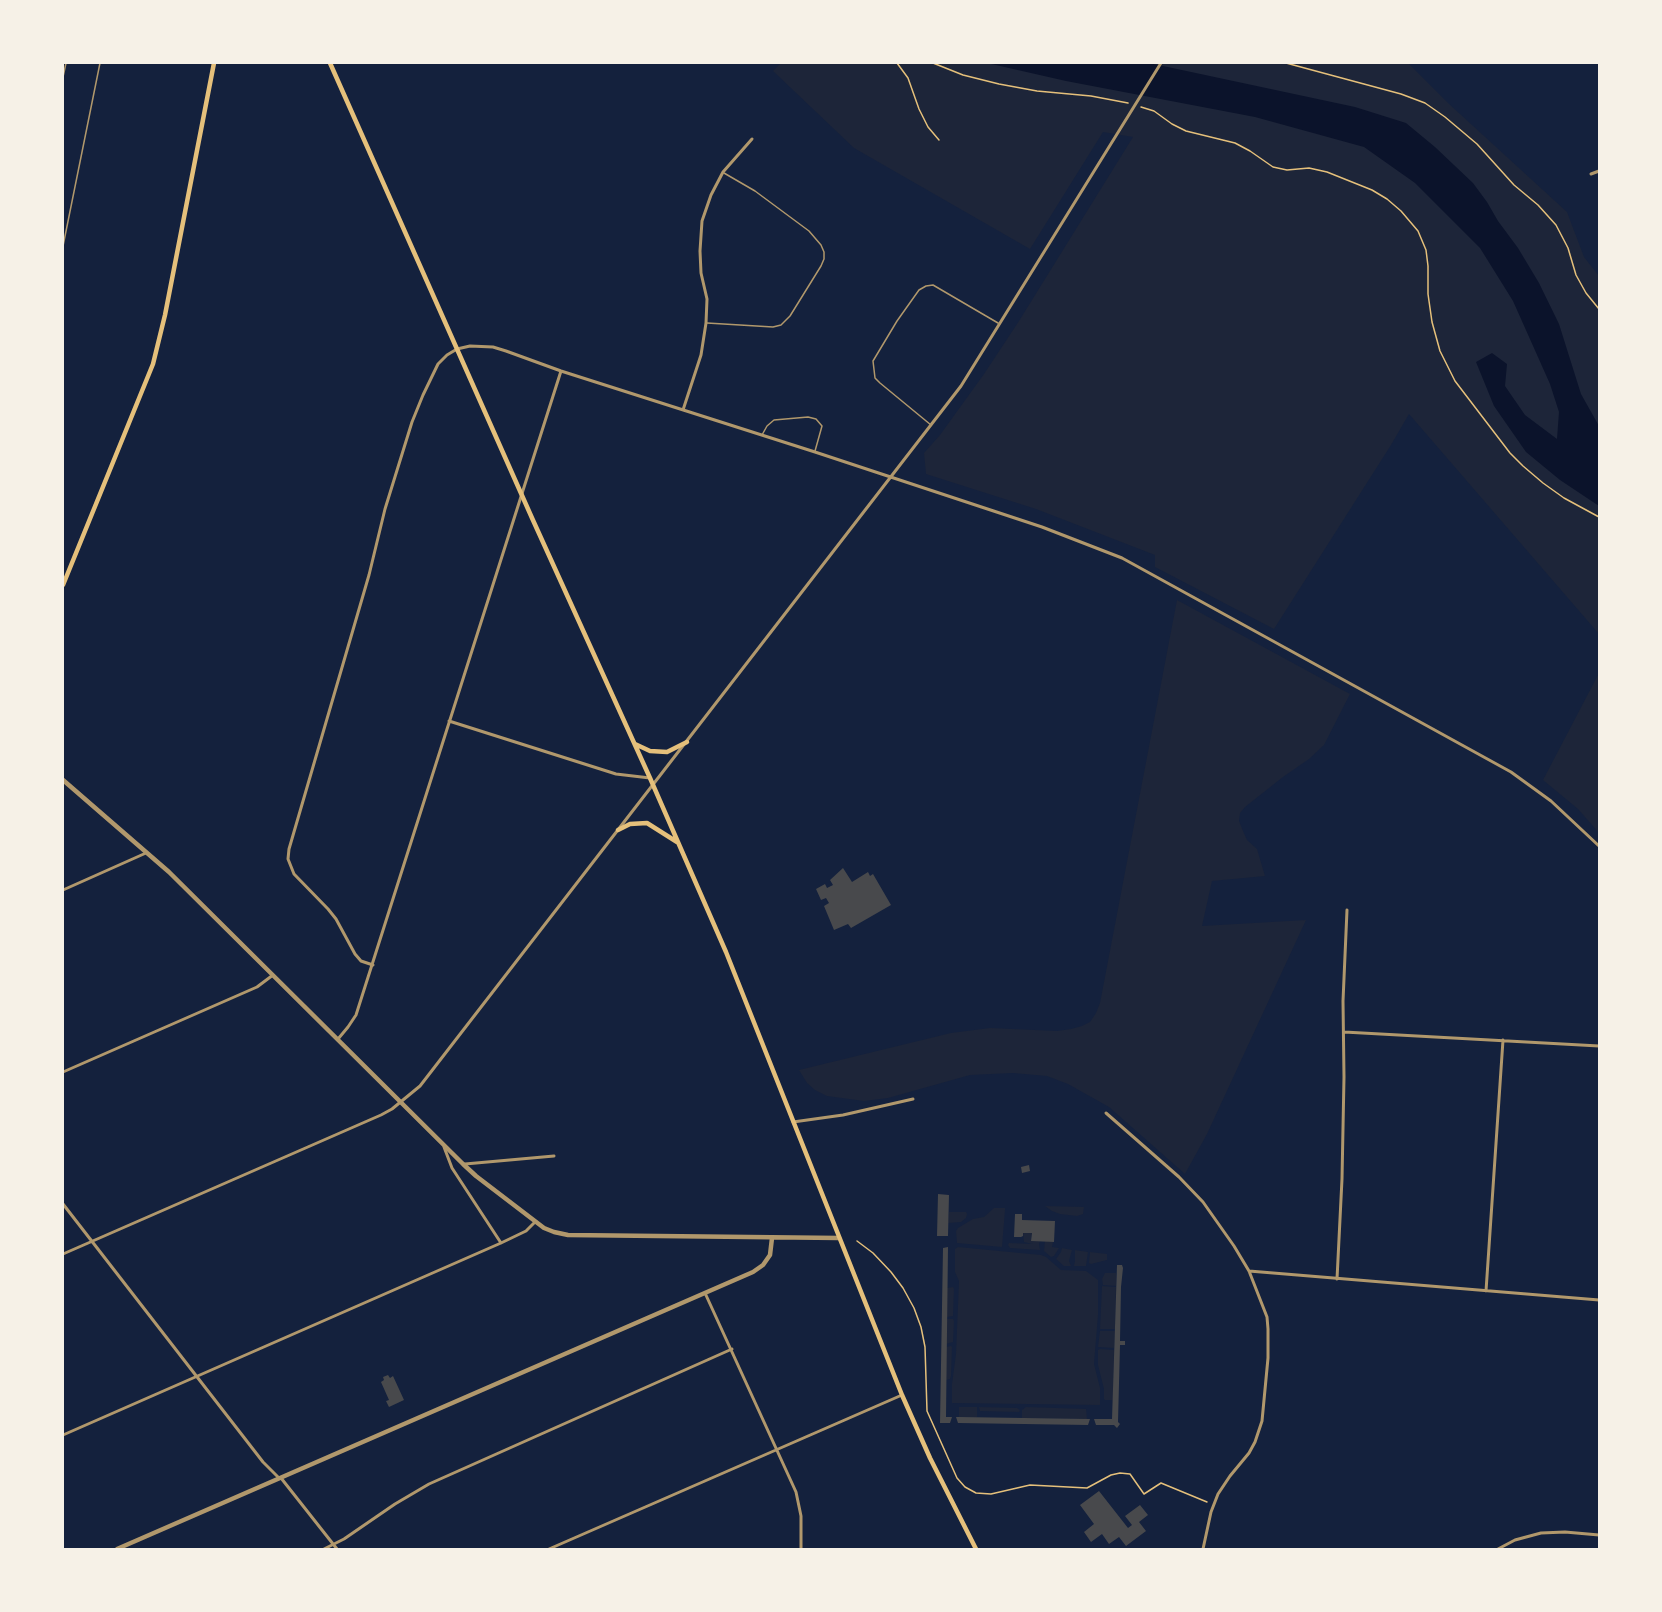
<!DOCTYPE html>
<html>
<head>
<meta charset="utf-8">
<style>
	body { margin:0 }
	#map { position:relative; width:1662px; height:1612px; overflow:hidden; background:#14213d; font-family:"Alegreya Sans",sans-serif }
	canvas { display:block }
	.frame { position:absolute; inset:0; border:64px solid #f6f1e7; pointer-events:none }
</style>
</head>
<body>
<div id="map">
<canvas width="1662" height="1612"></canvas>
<div class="frame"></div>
</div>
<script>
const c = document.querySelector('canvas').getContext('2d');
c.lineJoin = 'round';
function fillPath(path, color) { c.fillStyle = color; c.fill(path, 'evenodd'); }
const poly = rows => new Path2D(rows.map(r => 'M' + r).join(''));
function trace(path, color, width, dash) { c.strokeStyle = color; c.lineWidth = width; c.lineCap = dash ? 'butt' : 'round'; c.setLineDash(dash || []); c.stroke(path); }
fillPath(poly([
	[781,63,1409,64,1448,103,1567,212,1584,257,1599,276,1599,634,1409,414,1391,445,1274,629,1155,567,1155,555,1036,509,926,474,924,453,940,435,984,374,1019,321,1133,137,1103,132,1030,249,854,148,773,71],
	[1177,600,1350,694,1324,745,1309,759,1283,777,1245,807,1240,813,1239,821,1243,831,1247,840,1257,849,1265,876,1212,881,1202,926,1306,920,1207,1134,1185,1174,1109,1107,1068,1084,1047,1076,1013,1073,970,1075,888,1098,864,1101,827,1096,815,1090,807,1083,799,1070,951,1033,990,1028,1057,1031,1071,1029,1082,1026,1090,1022,1096,1013,1100,1003],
	[1599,673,1599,833,1578,809,1543,780],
	[1045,1206,1084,1207,1083,1214,1077,1216,1060,1214,1052,1211],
	[994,1208,1005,1208,1005,1210,1002,1247,957,1243,956,1231,958,1228,973,1219,984,1217],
	[949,1212,966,1212,967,1214,966,1218,961,1222,948,1223],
	[1023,1233,1032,1233,1031,1240,1040,1241,1039,1244,1040,1250,1010,1248,1008,1245,1009,1243,1033,1244,1024,1242],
	[1045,1241,1053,1242,1052,1247,1059,1248,1054,1256,1051,1257,1044,1251],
	[958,1247,1041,1255,1046,1257,1061,1270,1086,1271,1098,1280,1098,1315,1094,1364,1100,1388,1100,1405,952,1403,952,1384,956,1354,959,1281,955,1272,955,1249],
	[1062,1248,1072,1250,1069,1261,1071,1266,1064,1266,1056,1259,1061,1252],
	[1075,1250,1088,1252,1086,1266,1074,1266,1075,1261],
	[1090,1252,1107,1254,1107,1260,1091,1264,1089,1263],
	[1105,1273,1116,1273,1116,1286,1103,1285,1102,1279],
	[1102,1286,1116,1287,1115,1329,1100,1329],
	[953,1287,954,1289,953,1316,947,1317,947,1288],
	[947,1319,953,1319,954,1321,953,1342,946,1344],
	[1100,1331,1115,1331,1114,1348,1098,1347],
	[951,1346,952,1347,951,1376,950,1379,946,1380,946,1347],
	[1100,1349,1114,1350,1113,1400,1105,1400,1104,1399,1104,1389,1098,1365,1098,1350],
	[959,1407,977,1407,977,1417,959,1417],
	[979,1407,1017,1408,1020,1410,1019,1412,980,1411],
	[1026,1407,1086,1409,1087,1419,1022,1418,1022,1410]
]), '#1d2539');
fillPath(poly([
	[987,63,1149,63,1355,107,1406,123,1435,147,1473,183,1487,202,1498,221,1518,248,1539,283,1559,324,1581,394,1599,426,1599,506,1560,480,1526,452,1494,406,1476,362,1492,353,1507,364,1505,386,1525,415,1557,439,1559,412,1550,384,1513,301,1480,248,1415,183,1364,147,1255,117,1066,81]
]), '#0b132b');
fillPath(poly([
	[843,868,852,882,868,872,870,876,873,874,891,905,851,928,848,924,834,930,824,906,829,903,826,898,821,900,816,889,825,884,827,888,833,885,830,880],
	[1029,1165,1030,1171,1022,1173,1021,1167],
	[938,1194,949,1195,948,1236,937,1236],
	[1015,1214,1022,1214,1022,1220,1055,1221,1054,1242,1031,1241,1032,1233,1023,1233,1023,1236,1021,1237,1014,1237],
	[948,1247,946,1417,952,1417,950,1423,940,1423,943,1248],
	[1117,1265,1122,1265,1123,1268,1121,1287,1120,1341,1125,1341,1125,1345,1120,1345,1118,1422,1120,1424,1117,1428,1114,1425,1096,1425,1094,1419,1112,1419],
	[388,1375,390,1378,393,1376,404,1400,389,1407,386,1401,389,1400,381,1382,384,1380,383,1377],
	[956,1417,959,1417,1090,1419,1088,1425,958,1423],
	[1099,1491,1128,1528,1132,1525,1125,1516,1140,1505,1148,1515,1139,1522,1146,1531,1126,1546,1119,1537,1109,1544,1102,1534,1091,1542,1084,1532,1094,1524,1080,1505]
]), '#48494c');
trace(poly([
	[897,63,908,78,919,109,928,127,939,140],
	[933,63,963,75,999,84,1037,91,1091,96,1128,103],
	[1286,63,1401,94,1425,103,1445,117,1477,144,1514,185,1538,205,1556,225,1568,248,1576,275,1586,293,1599,309],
	[1141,107,1154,111,1172,124,1186,131,1235,143,1250,151,1273,167,1287,170,1309,168,1327,172,1372,190,1387,199,1401,211,1418,231,1426,250,1428,266,1428,294,1432,322,1440,351,1455,381,1510,453,1523,466,1543,483,1564,498,1599,517],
	[857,1241,873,1253,891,1272,903,1288,914,1308,921,1327,925,1347,927,1411,957,1478,965,1487,976,1493,991,1494,1030,1485,1087,1488,1111,1475,1120,1473,1130,1474,1144,1494,1161,1483,1207,1502]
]), '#e5c07b', 1.5);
trace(poly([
	[63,77,66,63],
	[63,246,100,63],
	[707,323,773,327,781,325,790,316,821,266,824,259,824,252,821,245,809,231,755,191,724,173],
	[931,425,880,383,875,378,873,361,897,321,919,290,926,286,933,285,998,323],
	[762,435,767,426,774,420,808,417,816,419,822,426,815,451]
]), '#b1986c', 1.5);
trace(poly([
	[1591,174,1599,171],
	[683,410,701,355,706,323,707,299,701,273,700,251,702,221,711,195,723,172,752,139],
	[449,721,616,774,650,778],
	[63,890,146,853],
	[373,965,361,961,355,954,336,919,328,909,294,874,288,859,289,849,369,575,385,509,412,422,423,395,438,364,447,355,457,349,470,346,493,347,506,351,561,371,815,452,1042,527,1122,558,1511,772,1551,801,1599,846],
	[1344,1032,1599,1046],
	[338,1039,348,1027,356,1015,561,371],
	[63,1072,257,987,273,975],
	[1106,1113,1179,1177,1203,1202,1234,1246,1249,1271,1267,1317,1268,1329,1268,1358,1262,1421,1255,1442,1249,1453,1230,1476,1218,1494,1211,1512,1203,1549],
	[793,1122,843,1115,913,1099],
	[444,1147,452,1168,501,1243],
	[465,1164,554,1156],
	[63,1204,263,1462,279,1478],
	[63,1254,381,1115,392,1109,420,1086,961,386,1161,63],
	[1249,1271,1599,1300],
	[1337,1279,1342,1179,1344,1077,1343,1001,1347,910],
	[1486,1291,1503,1040],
	[705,1293,796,1492,801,1516,801,1549],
	[63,1435,501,1243,526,1231,535,1222],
	[281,1478,337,1549],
	[324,1549,344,1539,395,1504,429,1484,732,1349],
	[549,1549,902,1395],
	[1498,1549,1515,1540,1541,1533,1565,1532,1599,1535]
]), '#b1986c', 3);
trace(poly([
	[63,780,169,872,463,1164,476,1176,544,1228,554,1232,568,1235,839,1238],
	[117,1549,753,1272,763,1265,770,1255,772,1238]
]), '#b1986c', 4.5);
trace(poly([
	[330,63,532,518,650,778,726,952,902,1395,930,1458,976,1549],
	[63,585,153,364,165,315,214,63],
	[635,744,650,751,667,752,687,742],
	[618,830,630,824,647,823,677,842]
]), '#e5c07b', 4.5);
</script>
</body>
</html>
